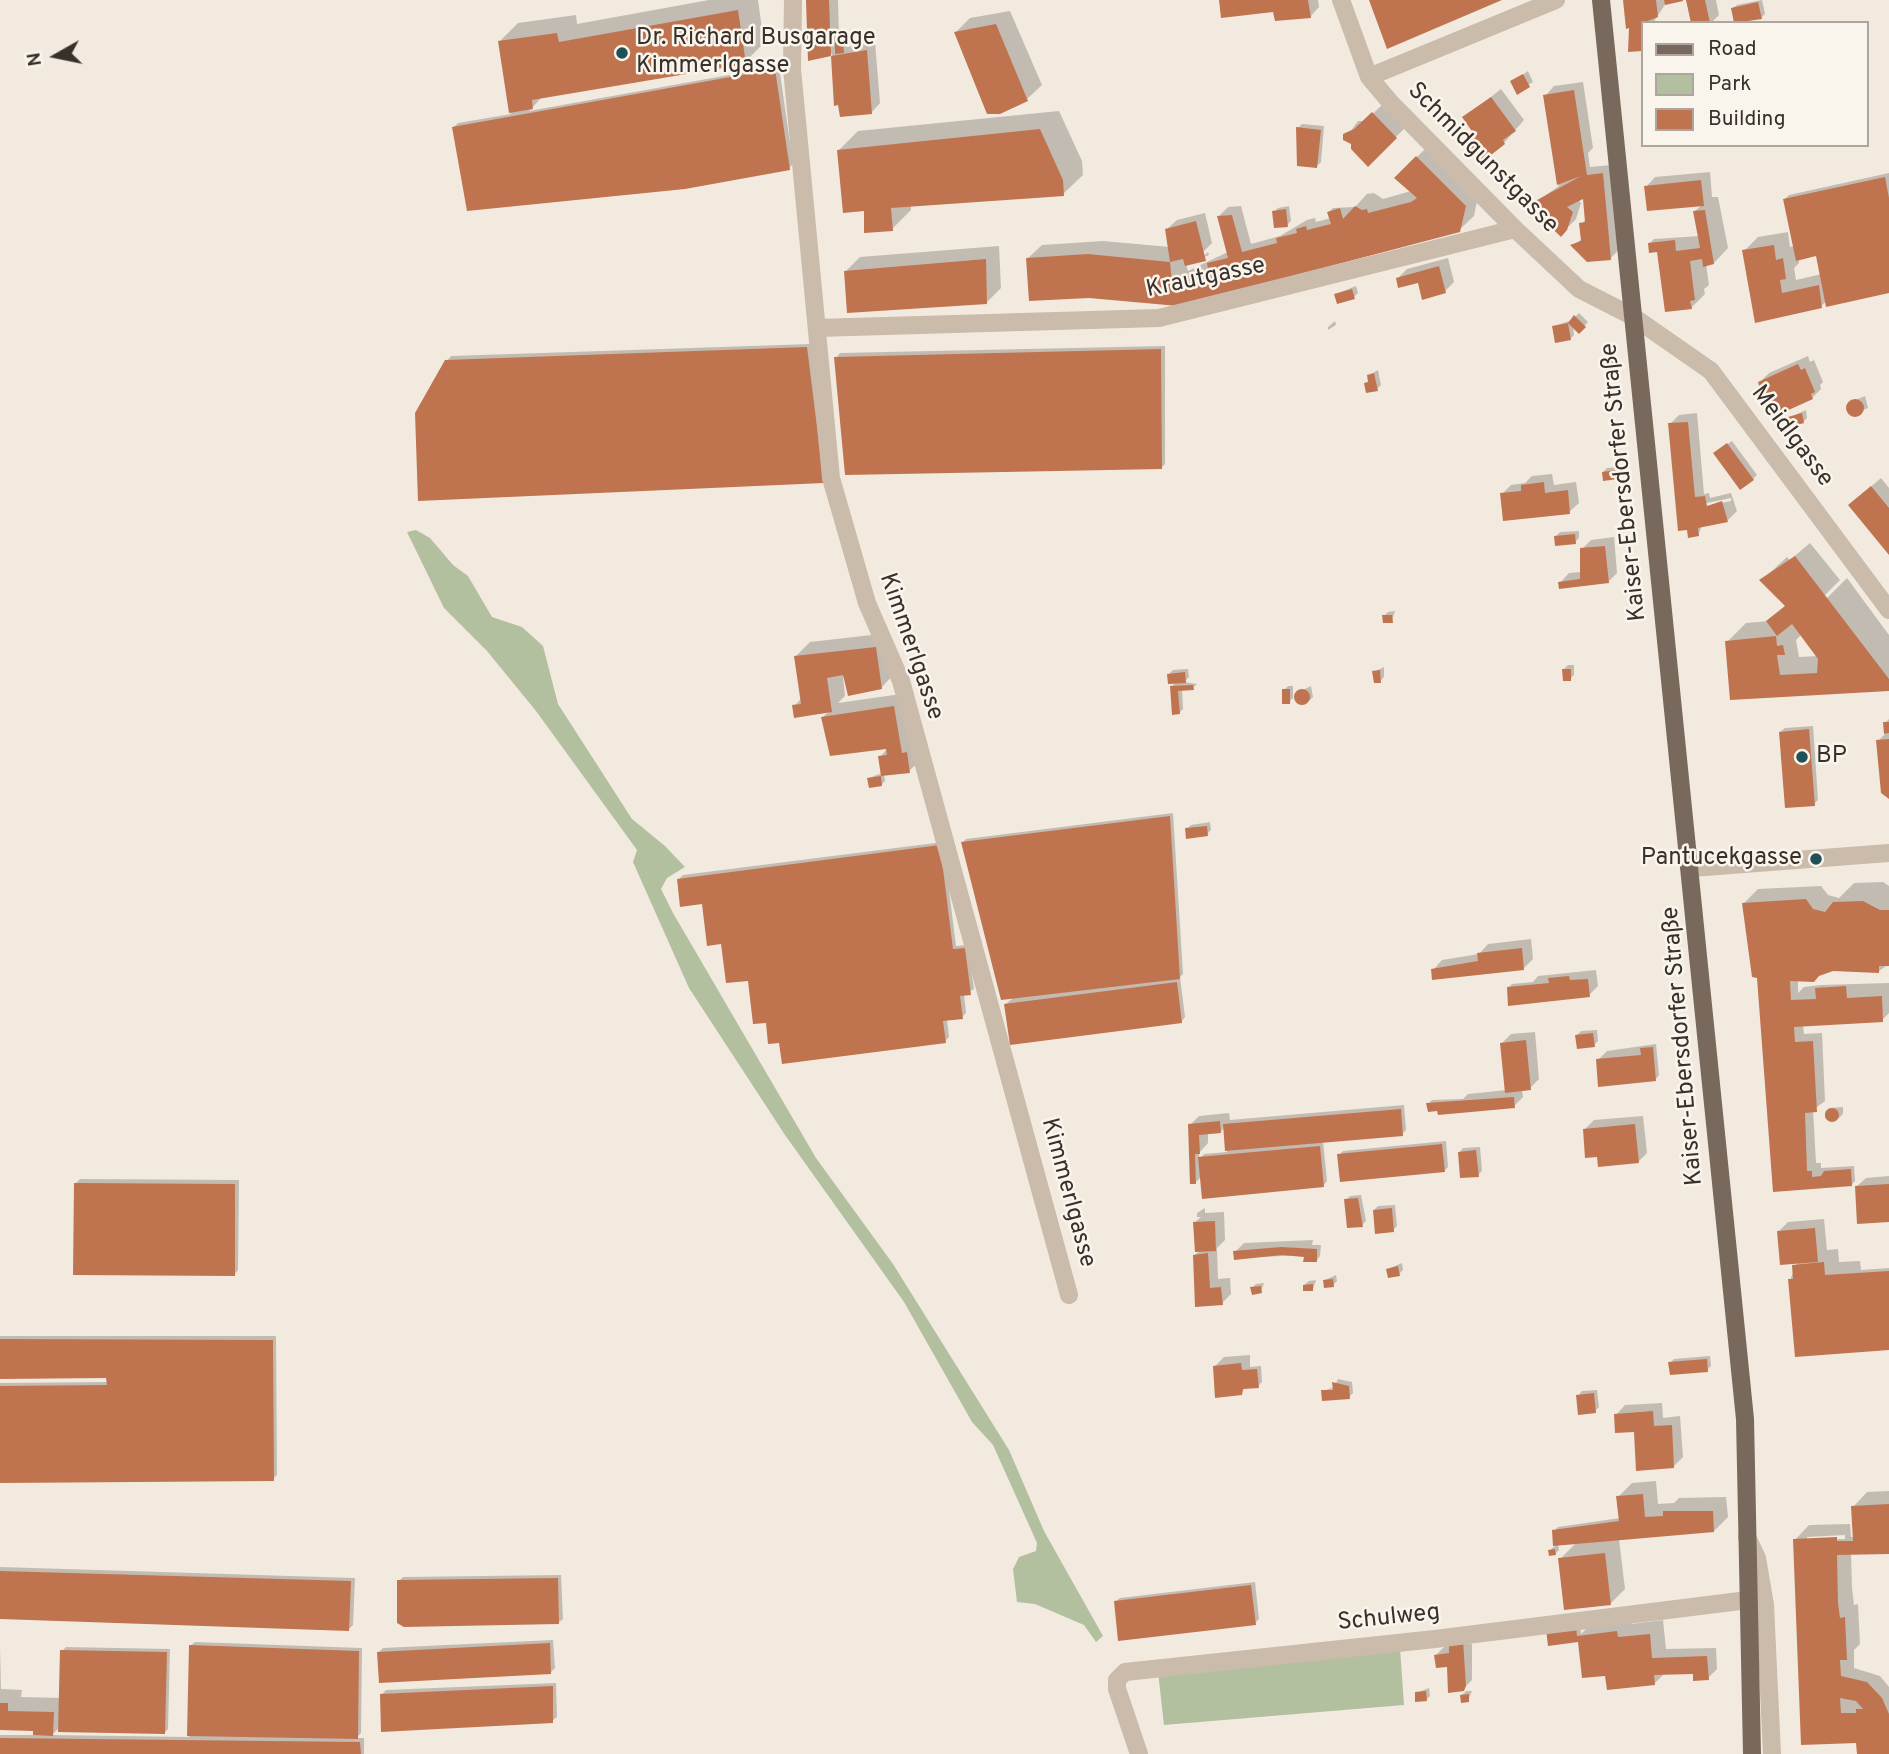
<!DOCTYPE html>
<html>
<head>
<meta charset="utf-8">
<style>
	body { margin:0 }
	#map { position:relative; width:1889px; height:1754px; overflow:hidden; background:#f2eadf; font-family:Overpass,sans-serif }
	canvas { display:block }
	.legend { position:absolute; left:1641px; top:21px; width:228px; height:126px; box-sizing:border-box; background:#f9f4ec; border:2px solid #aca69e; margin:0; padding:9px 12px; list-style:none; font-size:21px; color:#38302a }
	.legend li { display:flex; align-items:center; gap:14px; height:35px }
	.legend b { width:35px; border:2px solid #aca69e }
	.north { position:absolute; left:21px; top:21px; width:70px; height:70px; -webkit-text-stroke:5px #f9f4ec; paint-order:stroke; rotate:261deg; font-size:19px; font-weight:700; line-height:28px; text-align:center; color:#38302a }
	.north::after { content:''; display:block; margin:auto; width:24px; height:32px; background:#38302a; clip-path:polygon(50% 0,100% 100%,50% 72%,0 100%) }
</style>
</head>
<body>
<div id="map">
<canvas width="1889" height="1754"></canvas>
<ul class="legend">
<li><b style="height:9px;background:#79685c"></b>Road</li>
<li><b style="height:19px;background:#b3c0a0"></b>Park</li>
<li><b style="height:19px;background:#c0734f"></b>Building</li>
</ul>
<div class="north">N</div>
</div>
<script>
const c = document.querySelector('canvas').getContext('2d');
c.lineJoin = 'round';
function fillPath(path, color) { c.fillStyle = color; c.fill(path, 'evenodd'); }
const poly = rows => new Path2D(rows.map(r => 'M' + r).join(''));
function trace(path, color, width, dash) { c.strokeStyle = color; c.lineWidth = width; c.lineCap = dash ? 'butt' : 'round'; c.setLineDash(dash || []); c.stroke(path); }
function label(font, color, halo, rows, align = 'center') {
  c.font = font + ' Overpass,sans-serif'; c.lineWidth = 5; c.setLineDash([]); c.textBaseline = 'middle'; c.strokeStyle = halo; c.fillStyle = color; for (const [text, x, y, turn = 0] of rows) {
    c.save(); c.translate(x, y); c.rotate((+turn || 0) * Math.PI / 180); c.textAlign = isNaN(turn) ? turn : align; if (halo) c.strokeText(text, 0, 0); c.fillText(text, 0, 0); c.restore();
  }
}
fillPath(poly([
	[416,530,430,538,453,565,468,576,492,617,522,627,543,646,558,704,632,819,665,846,685,867,667,878,661,889,673,913,816,1158,893,1264,1009,1450,1044,1531,1103,1636,1096,1642,1084,1625,1035,1604,1017,1602,1013,1569,1019,1557,1036,1551,1037,1543,993,1445,972,1422,904,1302,785,1135,689,988,633,862,637,850,536,711,487,651,444,608,407,532],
	[1400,1648,1404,1705,1164,1725,1158,1672]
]), '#b3c0a0');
fillPath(poly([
	[709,0,758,0,764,43,745,62,543,96,529,111,779,66,793,164,789,168,454,127,458,123,511,114,499,42,518,23,576,15,577,24],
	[808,0,838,0,839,38,847,38,847,47,875,42,880,103,871,113,835,104,832,54,810,59],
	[1221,0,1318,0,1319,7,1310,17],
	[1625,0,1680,0,1666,3,1653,23,1642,23,1642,49,1630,50,1631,26],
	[1688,0,1716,0,1719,15,1711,23,1693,23],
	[1762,0,1765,14,1761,18,1732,9,1737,5],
	[1010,11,1042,85,1027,99,999,112,956,32,970,18],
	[1528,71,1533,82,1517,92,1512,82],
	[1583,82,1593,148,1588,153,1590,167,1611,165,1619,249,1610,259,1573,245,1582,239,1583,223,1586,219,1584,196,1578,200,1581,203,1576,219,1561,234,1531,205,1559,186,1545,96,1554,86],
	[1501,89,1524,120,1504,143,1478,137,1464,118],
	[1382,105,1405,128,1368,164,1353,144,1345,139,1358,121,1365,121],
	[1059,111,1082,161,1083,175,1063,194,911,205,911,210,892,229,865,209,839,150,858,131],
	[1302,124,1324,126,1321,162,1317,166,1298,128],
	[1431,143,1479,191,1474,216,1459,230,1178,304,1027,259,1042,245,1103,241,1170,247,1167,229,1177,220,1205,213,1212,243,1202,253,1202,258,1208,252,1209,255,1186,264,1188,271,1228,252,1219,216,1228,207,1241,206,1251,244,1280,236,1307,220,1315,218,1316,222,1331,218,1329,212,1333,208,1355,207,1367,194,1374,193,1383,199,1411,191,1396,178],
	[1710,172,1712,197,1718,197,1728,248,1714,263,1706,264,1709,285,1704,289,1705,294,1691,308,1659,253,1650,243,1654,239,1700,236,1695,211,1703,204,1646,187,1655,177],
	[1889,173,1889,291,1827,301,1821,306,1756,321,1744,251,1758,237,1788,232,1790,247,1794,246,1785,199,1789,195],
	[1818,254,1822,274,1796,280,1794,268,1799,263,1799,258],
	[1289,206,1291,221,1287,225,1274,212,1278,208],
	[999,246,1001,288,987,302,846,271,860,257],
	[1448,258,1454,282,1445,291,1419,280,1398,278,1407,269],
	[1356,286,1358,293,1354,297,1336,294],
	[1579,313,1588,322,1579,332,1573,325,1574,335,1570,339,1554,326,1572,320],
	[1335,321,1336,325,1328,330,1328,327],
	[811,344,827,478,447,361,451,356],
	[1165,346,1165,464,1161,468,836,358,840,353],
	[1615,354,1620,367,1616,371,1605,361],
	[1808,356,1810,362,1814,360,1823,382,1820,385,1821,389,1812,398,1760,382,1769,373],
	[1378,370,1381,385,1377,389,1365,384,1370,380,1368,376],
	[1865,396,1868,408,1851,415,1848,403],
	[1806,410,1807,418,1803,422,1790,417],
	[1697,413,1704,494,1709,493,1710,498,1731,493,1737,511,1728,520,1702,526,1698,535,1670,424,1679,415],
	[1731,498,1731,501,1702,507,1707,503],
	[1732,441,1757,475,1753,479,1719,450],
	[1621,467,1622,473,1618,478,1603,472,1607,468],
	[1552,474,1554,485,1576,482,1579,503,1569,512,1502,494,1511,485,1525,483,1532,476],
	[1881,478,1889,488,1889,552,1860,496],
	[1579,531,1579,538,1575,542,1556,536,1560,532],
	[1614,537,1617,573,1608,582,1560,583,1569,573,1581,572,1582,549,1591,540],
	[1810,543,1840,580,1825,595,1825,600,1847,578,1889,635,1889,689,1732,698,1727,642,1746,623,1769,621,1786,605,1762,580,1787,557,1790,560],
	[1802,634,1818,656,1799,657,1796,640],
	[1395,611,1392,621,1384,616,1388,612],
	[889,633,895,673,881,688,843,677,845,696,838,703,908,693,924,757,909,771,884,774,885,781,881,785,869,778,882,773,880,757,887,749,823,717,830,710,794,706,802,698,796,656,810,642],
	[1568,665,1574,665,1574,675,1570,679,1564,669],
	[1384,667,1384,677,1380,681,1374,672],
	[1188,669,1189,677,1184,682,1197,684,1193,688,1182,689,1183,709,1179,713,1171,687,1176,682,1169,674,1173,670],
	[1288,686,1293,686,1293,698,1289,702,1284,690],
	[1311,686,1313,697,1309,701,1298,702,1297,693],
	[1889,719,1889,797,1878,741,1886,733,1885,723],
	[1813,726,1818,800,1814,804,1780,732,1785,728],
	[1173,813,1183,974,1180,977,1185,1017,1181,1022,1006,1004,1014,997,962,843,966,839],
	[1210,822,1211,830,1207,834,1187,829,1191,825],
	[943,842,956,946,968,945,974,989,964,994,966,1013,962,1017,947,1019,949,1037,945,1041,780,1041,767,1021,749,979,722,942,703,902,679,879,683,875],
	[1883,882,1889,886,1889,964,1879,971,1832,969,1798,979,1798,993,1804,987,1821,985,1889,983,1889,1013,1882,1020,1803,1025,1804,1034,1822,1033,1825,1101,1813,1110,1816,1163,1821,1163,1821,1168,1854,1166,1855,1181,1851,1185,1775,1190,1759,978,1744,903,1758,889,1821,886,1828,895,1839,898,1854,883],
	[1531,939,1533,959,1524,968,1433,970,1442,960,1479,954,1488,944],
	[1596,970,1598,986,1589,995,1508,988,1512,984,1533,982,1538,976],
	[1597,1030,1598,1041,1594,1045,1577,1035,1581,1031],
	[1535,1032,1539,1079,1530,1088,1522,1089,1523,1097,1514,1106,1439,1109,1428,1104,1432,1100,1463,1099,1468,1094,1507,1090,1502,1043,1511,1034],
	[1656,1044,1659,1075,1655,1080,1598,1060,1607,1051],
	[1404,1105,1406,1130,1402,1134,1323,1141,1327,1181,1323,1186,1201,1177,1196,1182,1190,1125,1199,1116,1229,1113,1230,1120],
	[1225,1127,1227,1152,1204,1154,1199,1159,1199,1153,1208,1143,1208,1133,1220,1132],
	[1843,1107,1843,1114,1839,1118,1825,1118,1825,1112,1829,1108],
	[1643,1116,1647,1153,1638,1162,1585,1129,1594,1120],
	[1446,1141,1448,1167,1444,1171,1339,1155,1343,1151],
	[1480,1147,1482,1171,1478,1175,1459,1153,1463,1148],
	[1889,1176,1889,1220,1856,1187,1866,1178],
	[80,1179,239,1180,238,1270,234,1275,75,1184],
	[1361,1195,1366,1221,1362,1225,1346,1200,1350,1196],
	[1395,1205,1397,1226,1393,1230,1374,1210,1378,1206],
	[1205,1208,1205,1213,1224,1212,1225,1240,1217,1248,1218,1279,1230,1278,1231,1294,1222,1303,1197,1306,1195,1255,1200,1250,1195,1222,1201,1217,1197,1217,1197,1213],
	[1824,1219,1827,1250,1838,1249,1839,1262,1860,1261,1861,1270,1889,1268,1889,1348,1790,1280,1798,1261,1779,1231,1788,1222],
	[1313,1240,1312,1245,1321,1245,1320,1256,1316,1261,1306,1255,1236,1258,1235,1252,1244,1243],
	[1402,1263,1403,1270,1399,1274,1388,1269],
	[1336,1275,1337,1281,1333,1285,1325,1280],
	[1316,1280,1313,1289,1304,1285,1309,1281],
	[1264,1283,1261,1291,1252,1288,1256,1284],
	[0,1336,276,1336,277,1475,273,1479,0,1481,0,1383,108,1382,108,1376,0,1377],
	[1250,1355,1250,1367,1261,1366,1262,1382,1258,1386,1245,1387,1241,1394,1215,1366,1224,1357],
	[1710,1356,1711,1366,1707,1370,1670,1363,1674,1359],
	[1338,1379,1352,1382,1353,1393,1349,1397,1323,1391,1334,1387],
	[1597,1390,1599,1407,1595,1411,1578,1396,1582,1391],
	[1662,1403,1663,1418,1680,1416,1683,1457,1674,1466,1616,1415,1625,1405],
	[1656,1481,1658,1504,1674,1503,1679,1498,1726,1497,1728,1517,1714,1531,1619,1539,1625,1589,1611,1603,1560,1559,1577,1542,1558,1544,1559,1550,1555,1554,1550,1550,1555,1546,1554,1531,1558,1527,1620,1518,1618,1497,1632,1483],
	[1889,1491,1889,1552,1851,1553,1852,1588,1854,1605,1858,1604,1860,1644,1854,1650,1854,1668,1880,1676,1889,1687,1889,1754,1859,1754,1858,1741,1803,1744,1795,1540,1809,1525,1850,1524,1851,1537,1854,1537,1853,1507,1867,1492],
	[1845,1535,1845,1539,1807,1540,1807,1537],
	[0,1567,355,1578,353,1625,349,1629,0,1617],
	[561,1575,563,1619,558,1623,399,1581,403,1577],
	[1255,1582,1259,1619,1255,1623,1115,1602,1120,1598],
	[1631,1618,1632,1624,1663,1620,1666,1649,1716,1648,1717,1669,1708,1678,1695,1672,1665,1673,1654,1684,1607,1674,1579,1638,1549,1644,1580,1623,1581,1634,1593,1622],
	[1467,1637,1467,1644,1472,1644,1472,1680,1463,1689,1449,1665,1436,1655,1445,1646],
	[553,1640,555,1668,551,1672,379,1652,383,1648],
	[195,1642,362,1648,361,1733,356,1738,364,1738,364,1754,0,1754,0,1735,35,1735,35,1729,0,1729,0,1648,1,1689,22,1690,21,1697,61,1698,62,1651,66,1647,170,1649,168,1729,164,1733,60,1727,52,1735,189,1737,190,1646],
	[556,1683,557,1717,552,1721,382,1694,386,1690],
	[1429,1688,1430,1696,1426,1700,1416,1693],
	[1466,1691,1472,1691,1468,1700,1462,1695]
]), '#0003');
fillPath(poly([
	[806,0,829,0,831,56,808,61],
	[1219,0,1308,0,1311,18,1275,21,1273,12,1221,18],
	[1369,0,1502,0,1387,49],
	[1623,0,1656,0,1658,17,1642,23,1642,51,1628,52,1629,28,1626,29],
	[1664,0,1683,0,1683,1,1665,5],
	[1686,0,1705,0,1710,23,1691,23],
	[1758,2,1762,19,1734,23,1731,8],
	[738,10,746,64,532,100,533,109,509,113,498,41,557,33,559,42],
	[996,24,1028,101,1000,114,987,114,954,32],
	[843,41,844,53,835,54,835,42],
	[867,50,872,114,840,117,838,105,834,106,831,56],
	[775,69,790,170,685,189,467,211,452,127],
	[1523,74,1530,87,1517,95,1510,81],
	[1574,90,1587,175,1603,173,1611,260,1587,262,1570,245,1581,241,1579,223,1585,222,1583,199,1567,207,1573,212,1567,230,1561,237,1528,205,1581,176,1557,185,1543,95],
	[1491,97,1516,131,1503,140,1505,144,1482,162,1468,144,1476,137,1462,117],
	[1372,112,1397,138,1368,167,1351,149,1351,144,1343,140,1343,134,1354,129],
	[1296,127,1321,130,1317,168,1297,166],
	[1040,129,1063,180,1064,196,891,208,893,231,864,233,864,211,843,213,837,150],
	[1416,156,1466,206,1460,232,1178,306,1089,298,1029,301,1026,258,1088,254,1170,262,1165,229,1196,221,1206,261,1185,266,1183,259,1170,262,1172,282,1181,279,1181,276,1208,269,1207,263,1228,258,1217,216,1232,215,1242,252,1277,243,1276,238,1297,233,1296,229,1306,226,1307,230,1331,224,1327,212,1340,208,1343,219,1355,206,1362,210,1367,209,1368,213,1411,202,1417,198,1394,178],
	[1885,177,1889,198,1889,293,1826,307,1816,256,1796,261,1783,199],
	[1701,180,1704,206,1647,211,1644,186],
	[1286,209,1288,227,1274,228,1272,211],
	[1705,210,1714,264,1703,267,1702,259,1690,261,1695,300,1690,301,1692,309,1665,312,1657,252,1649,253,1648,243,1675,240,1676,251,1700,248,1693,211],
	[1774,245,1776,260,1783,258,1786,279,1780,280,1782,293,1819,285,1822,308,1755,323,1742,250],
	[986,259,987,304,847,313,844,271],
	[1439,266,1446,293,1422,300,1418,283,1398,288,1396,278],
	[1352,289,1355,299,1337,304,1334,294],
	[1574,315,1586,327,1579,334,1568,323,1571,340,1555,343,1552,326,1568,323],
	[807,347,824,483,418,501,415,413,445,360],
	[1161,349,1162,469,845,475,834,357],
	[1611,357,1617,373,1610,375,1603,361],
	[1798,364,1801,370,1805,368,1815,392,1811,394,1813,399,1773,417,1765,408,1758,382],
	[1374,373,1378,391,1366,393,1364,383,1368,382,1367,375],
	'1846 408a9 9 0 1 1 18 0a9 9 0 1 1-18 0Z',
	[1802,413,1804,423,1790,427,1788,417],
	[1688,422,1695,497,1705,496,1707,506,1722,501,1728,522,1698,528,1699,536,1688,538,1687,530,1678,531,1668,423],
	[1727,443,1754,480,1740,490,1713,453],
	[1617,470,1618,479,1603,481,1602,472],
	[1544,482,1545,493,1568,490,1570,514,1503,521,1500,493,1521,491,1521,485],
	[1871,486,1889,508,1889,555,1848,505],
	[1575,534,1576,544,1555,546,1554,536],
	[1605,546,1609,583,1559,589,1558,582,1580,579,1580,548],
	[1795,556,1889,679,1889,691,1730,700,1725,641,1776,636,1777,646,1783,645,1785,655,1777,655,1780,675,1817,673,1818,659,1792,624,1777,636,1766,621,1785,606,1759,580],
	[1382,615,1392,615,1393,623,1383,623],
	[876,647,882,689,848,696,843,675,827,678,832,712,794,718,792,705,801,704,794,656],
	[1562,669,1571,669,1571,681,1563,681],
	[1380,670,1381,683,1374,683,1372,671],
	[1185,672,1186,683,1168,684,1167,674],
	[1193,685,1194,690,1178,691,1180,714,1172,715,1170,686],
	[1282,689,1290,689,1290,704,1282,704],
	'1294 697a8 8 0 1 1 16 0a8 8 0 1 1-16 0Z',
	[894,706,902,753,907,752,910,773,881,776,878,756,887,755,886,749,830,756,821,717],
	[1883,722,1889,722,1889,733,1884,734],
	[1809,729,1815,806,1785,808,1779,732],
	[1889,739,1889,799,1881,793,1876,740],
	[881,776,882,786,869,788,867,778],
	[1170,816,1180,979,1001,1000,961,842],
	[1207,826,1208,836,1186,839,1185,828],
	[940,845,953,949,965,948,971,995,960,996,963,1019,943,1021,946,1043,782,1064,779,1043,768,1044,766,1023,753,1024,748,981,726,983,721,944,707,946,702,904,680,907,677,879],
	[1806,899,1813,909,1825,912,1833,902,1863,901,1880,910,1889,910,1889,966,1879,966,1879,973,1833,971,1819,976,1814,982,1790,981,1791,1000,1816,999,1815,988,1846,986,1847,998,1882,996,1883,1022,1794,1027,1795,1042,1813,1041,1817,1112,1805,1113,1807,1171,1812,1171,1812,1177,1821,1176,1824,1171,1851,1169,1852,1186,1773,1192,1757,978,1752,977,1742,903],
	[1522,948,1524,970,1432,980,1431,969,1478,961,1477,953],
	[1569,976,1570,980,1588,979,1590,997,1508,1006,1507,987,1549,983,1548,978],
	[1177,982,1182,1023,1010,1045,1004,1004],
	[1593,1033,1595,1047,1577,1049,1575,1035],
	[1526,1040,1531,1090,1505,1093,1500,1043],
	[1653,1047,1656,1081,1598,1087,1596,1059,1641,1055,1640,1048],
	[1514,1097,1515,1108,1438,1115,1437,1111,1428,1112,1426,1103],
	'1825 1115a7 7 0 1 1 14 0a7 7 0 1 1-14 0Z',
	[1401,1109,1403,1136,1225,1151,1223,1124],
	[1220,1121,1221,1133,1199,1135,1200,1154,1195,1154,1196,1184,1190,1184,1188,1124],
	[1635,1124,1639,1163,1598,1167,1597,1157,1585,1158,1583,1129],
	[1442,1144,1445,1172,1340,1182,1337,1154],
	[1320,1146,1324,1187,1202,1199,1198,1157],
	[1476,1150,1479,1177,1460,1178,1458,1152],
	[74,1183,235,1184,235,1276,73,1275],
	[1889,1184,1889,1222,1857,1224,1855,1186],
	[1358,1198,1363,1227,1347,1228,1344,1199],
	[1392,1208,1394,1232,1375,1234,1373,1210],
	[1215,1221,1216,1251,1195,1252,1193,1222],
	[1815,1228,1818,1262,1780,1265,1777,1231],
	[1281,1247,1317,1249,1317,1262,1303,1262,1304,1257,1282,1255,1234,1260,1233,1251],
	[1208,1253,1210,1288,1221,1287,1223,1305,1195,1307,1193,1255],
	[1824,1262,1825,1275,1889,1271,1889,1350,1795,1357,1788,1279,1793,1279,1792,1265],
	[1398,1266,1400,1276,1388,1278,1386,1269],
	[1333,1279,1334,1287,1324,1288,1323,1280],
	[1313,1284,1313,1291,1303,1291,1303,1285],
	[1261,1286,1262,1293,1252,1295,1250,1287],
	[0,1339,273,1340,274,1481,0,1483,0,1386,107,1385,106,1378,0,1379],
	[1707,1359,1708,1372,1670,1375,1668,1362],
	[1241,1363,1242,1370,1257,1369,1259,1388,1243,1389,1242,1395,1215,1398,1213,1366],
	[1332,1382,1349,1386,1350,1399,1322,1401,1321,1390,1333,1390],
	[1594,1393,1596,1413,1578,1415,1576,1395],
	[1653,1411,1654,1426,1672,1425,1674,1468,1636,1471,1634,1432,1615,1433,1614,1414],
	[1643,1494,1645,1517,1663,1516,1663,1511,1713,1511,1714,1532,1553,1546,1552,1530,1619,1521,1616,1496],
	[1889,1504,1889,1554,1837,1555,1838,1603,1840,1618,1845,1617,1847,1660,1840,1660,1841,1676,1867,1682,1882,1698,1889,1714,1889,1754,1857,1754,1856,1743,1801,1745,1793,1539,1837,1537,1837,1541,1853,1541,1851,1506],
	[1840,1698,1856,1701,1863,1709,1856,1709,1856,1713,1841,1713],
	[1555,1549,1556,1555,1549,1556,1548,1550],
	[1605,1553,1611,1605,1564,1610,1558,1558],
	[0,1571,351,1581,349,1631,0,1619],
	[558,1578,559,1624,404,1627,397,1623,397,1580],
	[1251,1585,1256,1625,1118,1641,1114,1601],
	[1576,1626,1577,1636,1617,1631,1618,1637,1650,1634,1652,1658,1707,1656,1709,1680,1693,1681,1693,1674,1654,1675,1655,1685,1607,1690,1605,1676,1582,1678,1578,1642,1548,1646,1546,1629],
	[1463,1640,1466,1686,1464,1691,1448,1693,1447,1667,1436,1668,1434,1655,1449,1653,1449,1641],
	[550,1643,551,1674,379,1683,377,1652],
	[189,1645,359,1651,358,1739,187,1736],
	[60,1650,167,1652,165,1734,58,1732],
	[553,1686,553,1723,381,1732,380,1694],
	[1426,1691,1427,1701,1415,1702,1415,1692],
	[1469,1694,1469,1702,1461,1703,1460,1695],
	[0,1703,8,1703,8,1711,54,1712,53,1736,33,1735,33,1731,0,1730],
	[0,1738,360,1742,361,1754,0,1754]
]), '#c0734f');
trace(poly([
	[793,0,792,69,831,478,867,603,901,681,1069,1295],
	[1341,0,1369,77,1390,102,1515,229,1579,289,1632,316,1711,371,1889,610],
	[1369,77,1556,0],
	[817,328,1159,318,1515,229],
	[1692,868,1889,853],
	[1747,1537,1757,1558,1765,1605,1772,1754],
	[1139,1754,1117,1689,1117,1680,1125,1672,1435,1639,1748,1600]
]), '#cabbab', 18);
trace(poly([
	[1601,0,1745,1419,1752,1754]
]), '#79685c', 18);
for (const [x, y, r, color] of [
	[622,53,7,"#215057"],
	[1802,757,7,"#215057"],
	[1816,859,7,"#215057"]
]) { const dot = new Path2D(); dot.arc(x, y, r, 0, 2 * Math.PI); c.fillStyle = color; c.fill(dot); trace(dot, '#f9f4ec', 2.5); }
label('24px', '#38302a', '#f9f4ec', [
	["Dr. Richard Busgarage",636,39],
	["Kimmerlgasse",636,67],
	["BP",1816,757],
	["Pantucekgasse",1802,859,"right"]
], 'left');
label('24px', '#38302a', '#f9f4ec', [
	["Schmidgunstgasse",1482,159,45],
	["Krautgasse",1206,279,-12],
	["Meidlgasse",1791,437,53],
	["Kaiser-Ebersdorfer Straße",1625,482,-96],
	["Kimmerlgasse",910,647,71],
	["Kaiser-Ebersdorfer Straße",1684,1046,-95],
	["Kimmerlgasse",1067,1193,75],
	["Schulweg",1389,1619,-6]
]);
</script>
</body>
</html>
